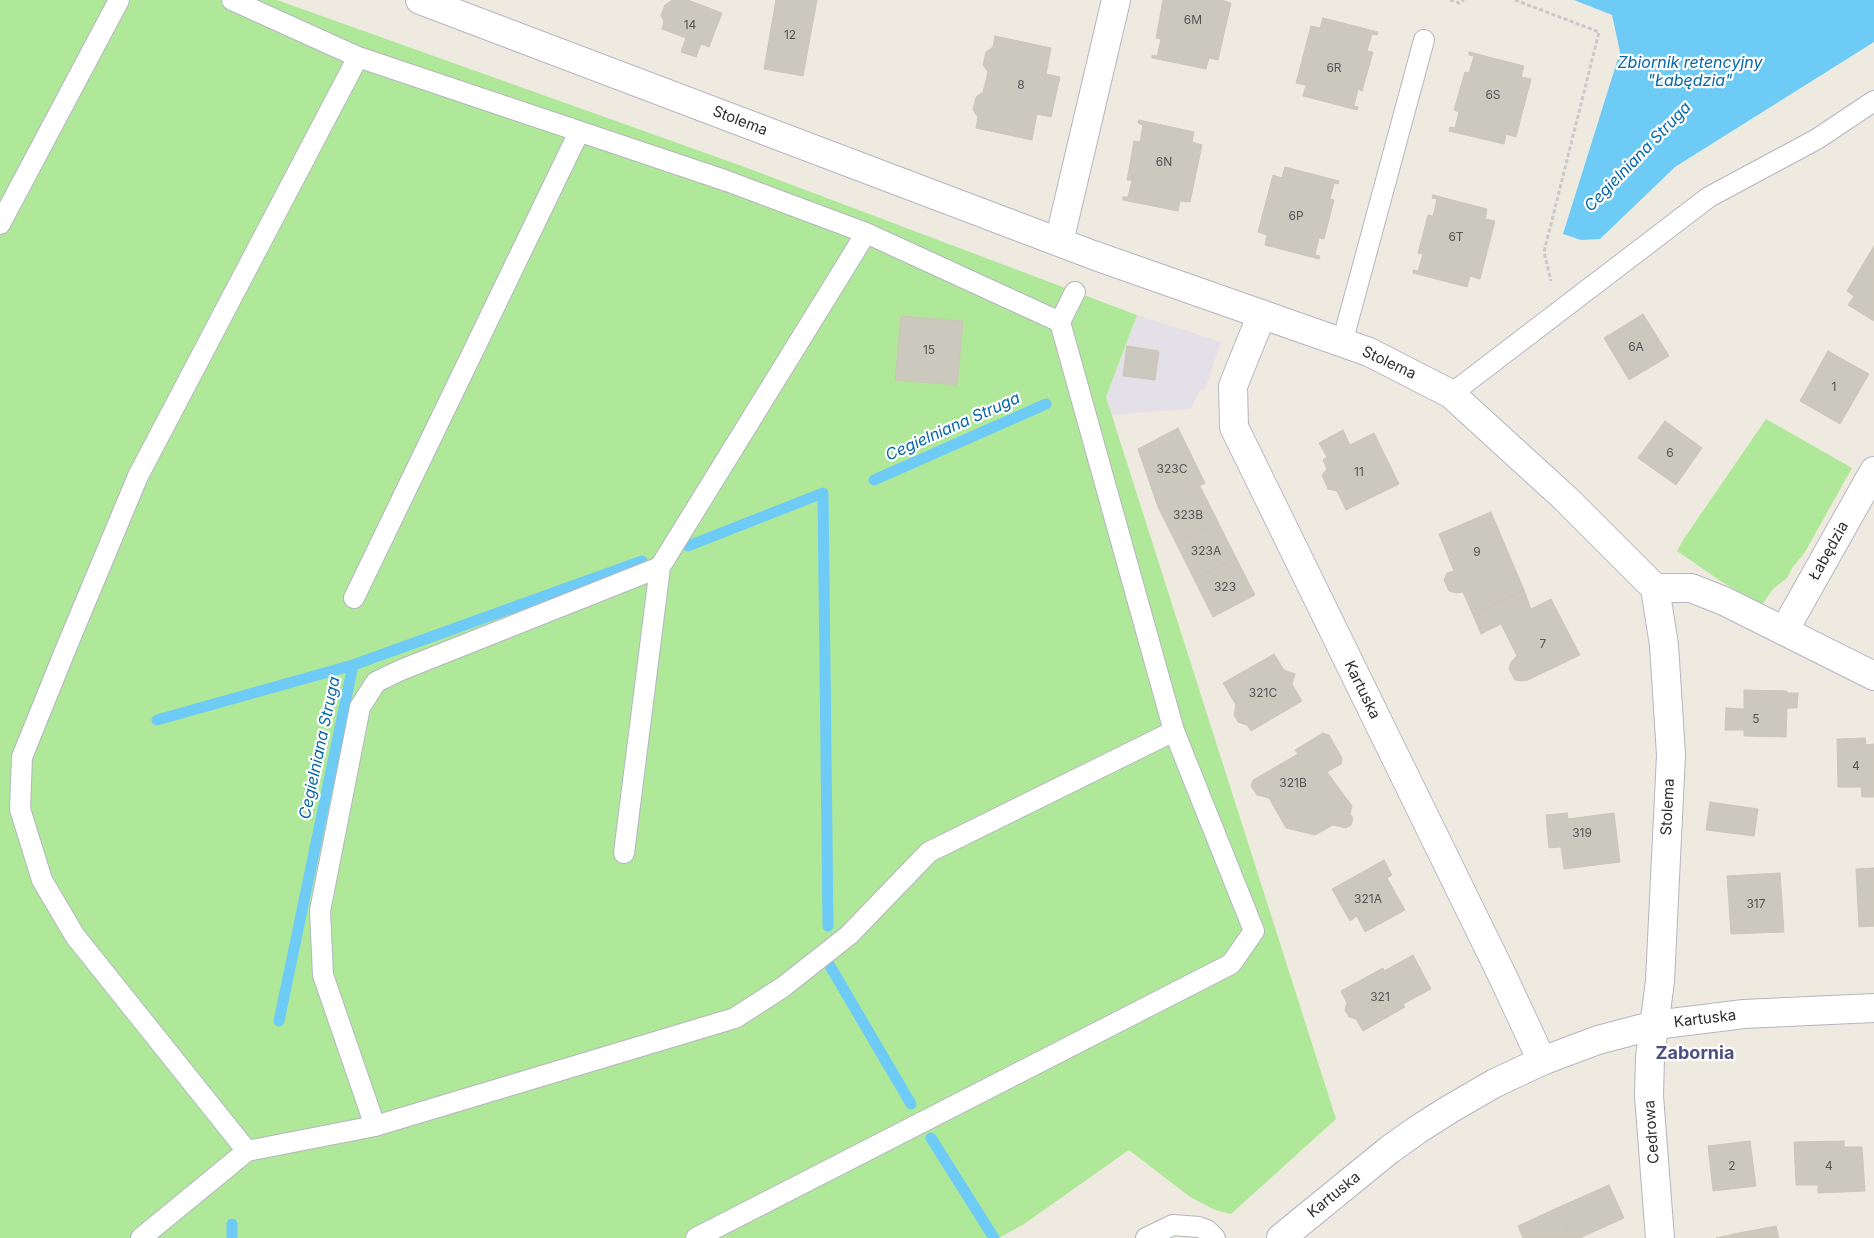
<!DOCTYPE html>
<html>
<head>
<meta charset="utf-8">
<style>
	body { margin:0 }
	canvas { display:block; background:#efeae0 }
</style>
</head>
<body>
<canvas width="1874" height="1238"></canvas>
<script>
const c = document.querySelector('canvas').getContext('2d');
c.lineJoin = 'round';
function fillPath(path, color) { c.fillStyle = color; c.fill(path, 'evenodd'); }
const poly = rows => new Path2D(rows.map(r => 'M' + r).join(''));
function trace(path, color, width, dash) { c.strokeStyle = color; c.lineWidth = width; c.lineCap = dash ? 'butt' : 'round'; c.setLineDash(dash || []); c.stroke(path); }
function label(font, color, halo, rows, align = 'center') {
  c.font = font + ' Inter,sans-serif'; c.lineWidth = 4.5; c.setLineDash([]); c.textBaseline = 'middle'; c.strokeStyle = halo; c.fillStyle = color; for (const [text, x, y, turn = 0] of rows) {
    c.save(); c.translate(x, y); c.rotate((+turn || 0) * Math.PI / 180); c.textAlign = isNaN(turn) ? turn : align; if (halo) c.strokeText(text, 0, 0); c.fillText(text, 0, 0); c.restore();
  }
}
fillPath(poly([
	[1137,315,1221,342,1205,389,1200,390,1191,409,1111,415,1106,397]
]), '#e3e0e8');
fillPath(poly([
	[0,0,277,0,742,166,1137,315,1106,397,1336,1119,1231,1214,1215,1210,1190,1197,1129,1150,1024,1224,999,1238,0,1238],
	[1766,419,1852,468,1805,552,1792,568,1787,578,1773,589,1762,605,1722,582,1677,551,1683,540]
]), '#b0e89a');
fillPath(poly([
	[1574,0,1874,0,1874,42,1675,167,1600,239,1581,240,1563,234,1620,52,1612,15]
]), '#6ecbf6');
trace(poly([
	[874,480,1046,404],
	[688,546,823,493,828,926],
	[157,720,353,665,642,561],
	[830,966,911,1104],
	[279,1021,353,665],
	[931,1138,994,1238],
	[232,1224,232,1238]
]), '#6ecbf6', 11);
const building = poly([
	[672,0,688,0,722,13,709,47,701,44,696,57,681,52,686,38,662,29,664,22,661,15,665,5,672,0],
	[776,0,817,0,803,76,764,69,776,0],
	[1163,0,1221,0,1231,3,1218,60,1209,58,1206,69,1152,58,1152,55,1157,56,1161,39,1156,38,1163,0],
	[1323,18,1378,32,1377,35,1372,34,1367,51,1373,52,1362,91,1358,89,1354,106,1358,107,1357,110,1303,96,1306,85,1296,83,1311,26,1320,28,1323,18],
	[995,36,1051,48,1046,74,1060,77,1051,117,1037,114,1032,140,976,128,978,117,973,110,976,97,983,92,988,72,983,65,986,52,993,47,995,36],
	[1469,52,1524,66,1521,77,1531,79,1516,137,1506,134,1504,144,1449,131,1450,127,1455,128,1459,112,1454,110,1465,72,1469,73,1474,56,1469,55,1469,52],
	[1139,120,1194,132,1192,142,1202,145,1190,202,1180,201,1178,211,1123,200,1123,197,1128,197,1132,180,1127,180,1134,141,1140,142,1143,125,1138,123,1139,120],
	[1285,167,1339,181,1338,184,1334,183,1330,199,1334,200,1324,239,1319,238,1315,255,1320,256,1319,259,1265,245,1267,235,1258,232,1273,175,1282,178,1285,167],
	[1433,195,1487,209,1485,219,1495,221,1480,279,1470,276,1467,287,1413,273,1413,270,1418,271,1423,254,1418,253,1428,215,1433,216,1437,199,1432,198,1433,195],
	[1874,246,1874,321,1848,305,1854,296,1847,291,1874,246],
	[1643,314,1669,356,1629,380,1604,338,1643,314],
	[901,316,963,321,957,385,895,380,901,316],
	[1127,346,1159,351,1155,380,1123,376,1127,346],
	[1828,351,1869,374,1840,424,1800,401,1828,351],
	[1665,421,1702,448,1676,485,1638,458,1665,421],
	[1178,428,1205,483,1158,507,1138,449,1178,428],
	[1343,430,1350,445,1374,433,1399,484,1346,510,1337,491,1328,489,1322,475,1327,469,1323,460,1327,457,1319,443,1343,430],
	[1200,486,1218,522,1176,543,1158,507,1200,486],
	[1491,512,1524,590,1473,615,1463,592,1456,593,1449,591,1444,580,1447,573,1454,571,1439,534,1491,512],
	[1218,522,1236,558,1194,579,1176,543,1218,522],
	[1236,558,1255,595,1213,617,1194,579,1236,558],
	[1524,590,1531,609,1551,599,1580,655,1528,680,1521,681,1515,680,1509,669,1511,662,1517,656,1501,624,1481,634,1473,615,1524,590],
	[1274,654,1284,670,1295,674,1292,684,1302,701,1251,731,1247,725,1238,722,1234,715,1236,705,1223,683,1274,654],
	[1744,690,1787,691,1787,693,1798,693,1797,708,1787,708,1786,737,1744,736,1744,730,1725,730,1726,708,1744,709,1744,690],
	[1323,733,1329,735,1342,758,1341,764,1327,772,1352,806,1350,814,1353,818,1351,825,1346,828,1333,825,1315,835,1286,828,1269,798,1257,795,1251,786,1253,780,1298,754,1295,750,1323,733],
	[1865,738,1866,745,1874,744,1874,797,1862,797,1861,787,1838,787,1837,739,1865,738],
	[1710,802,1758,809,1754,836,1706,830,1710,802],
	[1567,813,1568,819,1614,813,1620,862,1564,869,1561,847,1549,848,1546,815,1567,813],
	[1384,860,1392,875,1387,878,1405,910,1365,932,1357,916,1350,921,1332,889,1384,860],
	[1874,868,1874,926,1859,927,1856,869,1874,868],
	[1780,873,1784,932,1731,934,1727,876,1780,873],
	[1413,955,1431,989,1403,1004,1405,1007,1363,1031,1356,1019,1349,1017,1345,1010,1347,1003,1341,991,1383,968,1384,971,1413,955],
	[1750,1141,1756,1186,1713,1191,1708,1146,1750,1141],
	[1844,1141,1844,1147,1862,1147,1865,1191,1818,1193,1818,1185,1796,1185,1794,1142,1844,1141],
	[1609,1185,1624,1218,1580,1238,1571,1238,1557,1208,1609,1185],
	[1557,1208,1571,1238,1523,1238,1518,1226,1557,1208],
	[1776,1226,1779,1238,1716,1238,1734,1234,1776,1226]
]);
fillPath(building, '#cbc8be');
trace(building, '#cbc6b9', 1);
const service = poly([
	[232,0,358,57,727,181,866,233],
	[0,224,119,0],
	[1342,343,1424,40],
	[1451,394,1709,197,1817,139,1874,101],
	[354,598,579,132],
	[624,853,660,567],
	[375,1126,323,975,320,911,360,707,376,682,401,670,660,567,866,233,1060,322,1075,292],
	[247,1151,375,1126,735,1018,783,987,849,935,929,852,1174,731,1060,322],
	[141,1238,247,1151,75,936,42,880,20,809,22,757,67,646,138,476,358,57],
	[696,1238,1231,964,1254,931,1174,731],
	[1146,1238,1173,1225,1199,1227,1207,1230,1215,1238]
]);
const minor = poly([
	[420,0,1093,255,1369,352,1451,394,1566,499,1655,588,1691,588,1724,601,1874,676],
	[1059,242,1116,0],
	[1262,314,1233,386,1234,427,1502,975,1542,1061],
	[1655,588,1664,645,1671,755,1660,981,1650,1057,1649,1096,1660,1238],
	[1784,631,1874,471]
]);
const tertiary = poly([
	[1281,1238,1389,1150,1417,1130,1450,1109,1495,1083,1542,1061,1598,1040,1655,1025,1744,1014,1874,1008]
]);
trace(service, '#b4b5c1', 22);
trace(minor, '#b4b5c1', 30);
trace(tertiary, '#b4b5c1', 30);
trace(poly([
	[1450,0,1459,3,1464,0],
	[1515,0,1599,32,1544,252,1551,281]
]), '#c9c9c9', 3, [4, 2.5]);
trace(service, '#fff', 20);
trace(minor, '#fff', 28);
trace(tertiary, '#fff', 28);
label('12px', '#555452', null, [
	["6M",1193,20],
	["14",690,25],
	["12",790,35],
	["6R",1334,68],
	["8",1021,85],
	["6S",1493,95],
	["6N",1164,162],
	["6P",1296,216],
	["6T",1456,237],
	["6A",1636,347],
	["15",929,350],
	["1",1834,387],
	["6",1670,453],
	["323C",1172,469],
	["11",1359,472],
	["323B",1188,515],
	["323A",1206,551],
	["9",1477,552],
	["323",1225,587],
	["7",1543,644],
	["321C",1263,693],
	["5",1756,719],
	["4",1856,766],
	["321B",1293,783],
	["319",1582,833],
	["321A",1368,899],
	["317",1756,904],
	["321",1380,997],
	["2",1732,1166],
	["4",1829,1166]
]);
label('15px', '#2e2e2e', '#fff', [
	["Stolema",740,121,21],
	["Stolema",1389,363,25],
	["Łabędzia",1829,551,-61],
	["Kartuska",1362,690,64],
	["Stolema",1668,807,-87],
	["Kartuska",1705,1019,-7],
	["Cedrowa",1652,1132,-94],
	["Kartuska",1334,1195,-39]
]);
label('italic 16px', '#0668a9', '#fff', [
	["Zbiornik retencyjny",1690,63],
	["\"Łabędzia\"",1690,81],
	["Cegielniana Struga",1638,157,-46],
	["Cegielniana Struga",953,427,-24],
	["Cegielniana Struga",320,748,-78]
]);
label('bold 18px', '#4a5182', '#fff', [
	["Zabornia",1695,1054]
]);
</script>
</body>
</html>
